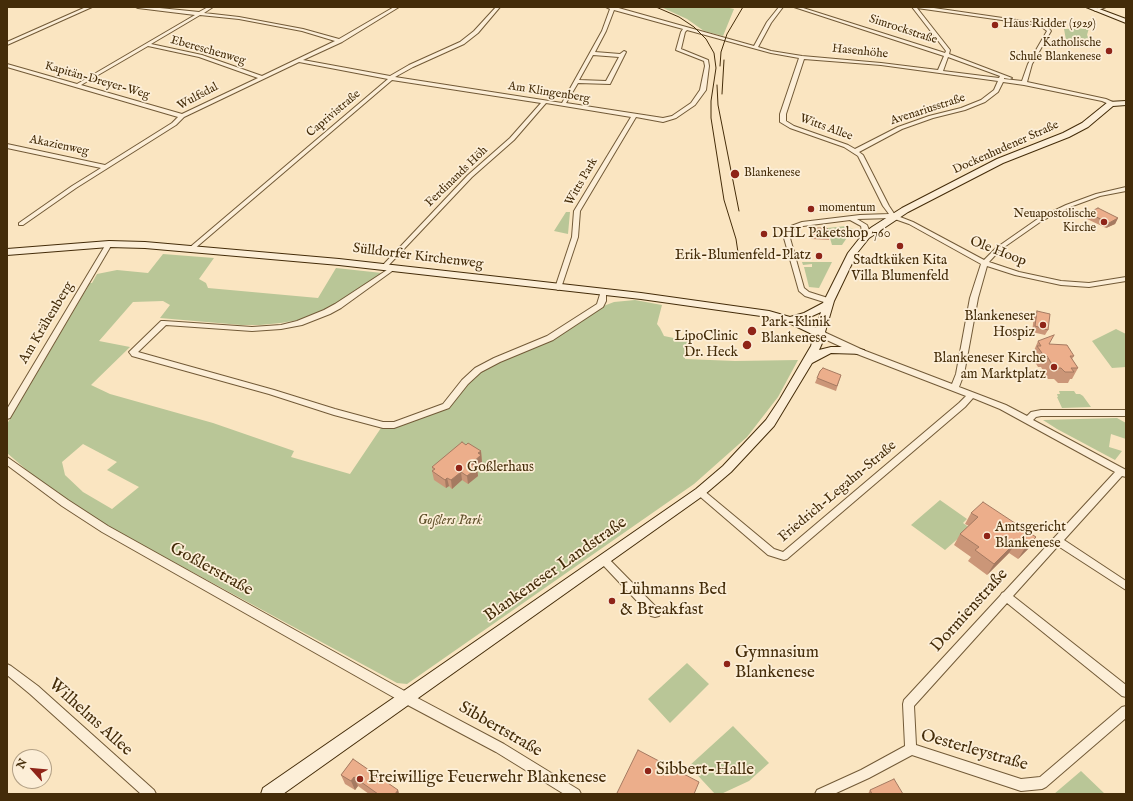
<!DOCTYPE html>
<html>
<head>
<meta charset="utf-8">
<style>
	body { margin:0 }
	#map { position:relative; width:1133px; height:801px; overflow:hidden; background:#fae5c1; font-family:"IM FELL English",serif }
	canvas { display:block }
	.frame { position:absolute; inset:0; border:8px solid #442c09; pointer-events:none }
	.north { position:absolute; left:12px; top:749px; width:40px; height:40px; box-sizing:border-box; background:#fceed7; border:1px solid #b2a085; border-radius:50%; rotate:297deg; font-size:11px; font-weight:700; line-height:16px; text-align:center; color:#442c09 }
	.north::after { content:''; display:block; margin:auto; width:14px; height:18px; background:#8f2418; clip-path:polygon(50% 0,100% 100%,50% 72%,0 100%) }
</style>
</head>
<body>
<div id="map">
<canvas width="1133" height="801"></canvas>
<div class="frame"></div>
<div class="north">N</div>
</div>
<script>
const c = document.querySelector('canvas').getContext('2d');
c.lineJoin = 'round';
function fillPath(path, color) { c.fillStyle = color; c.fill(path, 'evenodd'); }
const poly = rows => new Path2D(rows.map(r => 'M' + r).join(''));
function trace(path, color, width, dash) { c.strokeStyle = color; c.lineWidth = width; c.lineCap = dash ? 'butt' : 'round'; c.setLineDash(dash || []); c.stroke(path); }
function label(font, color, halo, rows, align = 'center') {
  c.font = font + ' "IM FELL English",serif'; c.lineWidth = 3.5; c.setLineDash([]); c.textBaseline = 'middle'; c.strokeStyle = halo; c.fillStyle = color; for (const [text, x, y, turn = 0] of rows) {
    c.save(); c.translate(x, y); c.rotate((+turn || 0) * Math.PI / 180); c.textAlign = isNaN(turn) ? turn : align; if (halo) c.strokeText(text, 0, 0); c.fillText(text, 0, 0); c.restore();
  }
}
fillPath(poly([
	[661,7,725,7,734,9,723,36,704,31,687,19],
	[1089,28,1087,35,1092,45,1066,40,1064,29],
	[566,212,570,212,568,234,554,231],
	[846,226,853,229,842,245,832,245,827,228],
	[163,254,214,258,199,279,206,283,208,288,318,298,336,268,382,273,331,307,298,320,281,323,260,325,241,325,160,318,170,305,163,301,133,302,99,341,130,347,91,385,110,394,213,423,294,451,291,457,350,474,383,425,394,425,446,406,458,397,464,388,479,373,499,361,549,341,601,307,614,302,635,300,662,305,657,324,660,328,664,336,688,341,685,359,735,361,798,360,778,397,747,437,694,484,407,684,397,683,65,503,7,453,7,424,90,283,92,283,97,274,117,270,148,273],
	[83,444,117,462,107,470,139,487,112,509,83,492,65,475,62,462],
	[802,262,832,262,819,288,809,287,804,267,812,267,812,264,803,265],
	[1116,329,1126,334,1126,367,1112,368,1092,341],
	[1059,391,1074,391,1076,394,1080,394,1083,396,1091,407,1062,408,1057,397,1058,397,1057,394,1060,394],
	[1117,418,1126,423,1126,439,1111,434,1109,447,1122,451,1115,460,1057,429,1043,420],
	[940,500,967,519,963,523,970,528,945,550,911,525],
	[687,663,709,684,670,723,648,699],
	[733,726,769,763,749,781,721,794,715,794,689,766],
	[1081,771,1105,794,1053,794,1054,794]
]), '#b9c697');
const street = poly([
	[86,7,92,7,7,45,7,42,86,7],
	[136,7,150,7,199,12,208,7,213,7,204,13,239,17,303,29,339,39,394,7,399,7,342,42,303,60,390,76,409,65,460,42,474,31,496,7,500,7,478,33,464,44,413,67,395,77,562,103,602,31,610,9,606,7,615,7,754,46,767,22,779,7,783,7,771,23,758,47,771,51,802,56,881,63,938,70,944,56,794,7,800,7,945,53,946,51,912,7,927,7,1030,22,1047,26,1051,31,1032,64,1027,82,1106,99,1115,103,1115,105,1111,105,1102,101,1024,85,1003,82,998,92,985,102,965,110,933,118,902,129,859,152,863,155,889,206,895,215,913,222,984,260,996,248,1039,218,1066,205,1096,194,1126,187,1126,191,1100,196,1070,207,1043,220,1000,250,989,262,1019,272,1061,281,1089,283,1126,277,1126,281,1089,287,1061,285,1015,275,987,266,978,298,964,374,959,387,1006,405,1027,416,1031,412,1041,410,1126,410,1126,416,1041,416,1036,417,1033,420,1126,470,1126,477,1122,476,1064,540,1126,581,1126,590,1058,546,1013,596,1126,685,1126,697,1122,696,1007,603,914,706,916,745,1021,779,1040,777,1122,707,1126,706,1126,718,1046,787,1042,789,1021,791,912,755,869,778,834,794,815,794,817,790,861,770,905,746,903,704,904,700,1000,596,1002,593,1004,592,1115,472,1000,409,973,398,965,407,787,559,784,560,768,555,697,494,696,492,697,490,700,489,703,490,774,549,783,552,959,403,966,396,857,354,818,336,817,334,821,332,824,332,863,350,952,384,956,374,970,298,981,264,909,224,892,218,857,219,867,225,869,230,869,236,866,238,863,236,861,226,850,220,803,226,795,228,792,232,790,238,804,288,809,292,831,299,833,301,831,303,827,303,805,296,799,291,784,238,786,231,791,226,802,222,860,215,889,214,883,206,858,156,844,147,790,128,780,122,780,114,799,58,771,53,687,30,685,32,681,49,708,60,709,66,706,90,695,105,676,118,663,122,636,117,580,211,578,237,561,288,558,290,555,288,572,237,574,211,631,117,546,103,514,140,472,177,386,268,384,269,381,267,382,266,468,175,510,138,541,103,392,80,193,250,189,250,189,248,388,79,299,62,184,117,176,125,76,188,23,225,19,225,19,223,72,186,101,168,7,148,7,144,105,165,172,123,178,117,7,67,7,64,77,84,195,15,138,8,136,7],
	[917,8,1030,24,1043,28,1047,31,1028,64,1022,81,1004,79,1004,78,1010,79,1012,78,949,54,950,50,917,8],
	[614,10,683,29,681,32,676,50,704,61,705,66,700,90,691,103,672,116,663,118,566,103,578,83,610,84,626,52,624,51,620,54,595,52,606,31,614,10],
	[200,15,239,19,302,31,335,41,262,76,202,55,151,44,200,15],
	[148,46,199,57,258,78,182,114,81,85,148,46],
	[593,55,619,57,606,81,579,80,593,55],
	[948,57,1000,76,999,78,943,71,948,57],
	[804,59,881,65,998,81,994,90,981,100,961,108,929,116,898,127,855,149,848,145,794,126,786,121,786,114,804,59],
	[1100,7,1106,7,1096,11,1094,10,1100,7],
	[109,242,112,244,10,418,7,419,7,409,106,244,109,242],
	[393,266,395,267,395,269,341,308,330,314,302,325,281,329,252,331,166,325,138,352,274,390,335,409,383,422,394,422,443,404,462,380,475,368,494,358,547,336,597,304,601,291,603,291,606,293,606,301,603,307,553,340,500,362,481,372,468,384,449,408,394,428,383,428,334,415,269,394,132,356,129,352,161,321,164,321,252,327,281,325,297,321,324,310,335,304,393,266],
	[7,457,68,500,108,526,410,694,504,744,579,790,581,794,564,794,496,752,402,702,102,532,62,506,7,465,7,457],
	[604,556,607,557,659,610,660,613,659,616,655,617,651,616,601,563,599,560,601,557,604,556],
	[7,664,11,666,38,686,154,790,156,794,141,794,30,694,7,675,7,664]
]);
const secondary = poly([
	[1086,7,1094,7,1126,19,1126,23,1086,7],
	[1126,101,1126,105,1113,106,1088,127,1069,137,1003,163,908,212,869,238,857,253,834,301,825,332,826,334,819,350,831,347,845,347,864,350,865,352,864,354,831,353,812,363,774,426,731,472,704,495,283,794,261,794,263,788,618,543,696,489,723,466,766,420,780,399,811,346,814,335,789,323,768,317,641,299,339,265,145,248,109,247,7,255,7,249,109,241,145,242,339,259,641,293,769,311,790,317,804,313,823,303,848,253,863,234,872,227,902,208,997,159,1063,133,1082,123,1108,102,1126,101],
	[821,312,816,328,800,320,810,317,821,312]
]);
trace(street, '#725a37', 2);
trace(secondary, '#442c09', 2);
fillPath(street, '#fceed7');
fillPath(secondary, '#fceed7');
trace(poly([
	[656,7,679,17,694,27,706,39,714,53,716,68,711,101,711,118,724,200,736,239,739,259],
	[720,66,721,52,727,34,743,7],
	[717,85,718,105,739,211],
	[722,94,724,60]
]), '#442c09', 1);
fillPath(poly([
	[1088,213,1118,218,1115,224,1106,228,1085,218],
	[810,228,829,237,829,240,811,239,809,231],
	[1037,311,1048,330,1045,335,1032,332,1034,316],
	[1038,341,1050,344,1074,356,1072,359,1078,368,1072,379,1070,379,1068,383,1058,383,1054,379,1048,379,1041,367,1038,367,1032,357,1033,353],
	[841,375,836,391,815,383,817,378],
	[481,451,482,463,477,468,478,476,468,484,462,480,452,489,449,486,446,488,434,480,432,471,433,471,432,467],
	[971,513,1036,537,1029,548,1018,559,1009,553,987,575,968,561,971,557,954,545,960,534,969,526,965,524],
	[353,759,398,790,399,794,369,794,358,786,355,790,345,784,341,775],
	[870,790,903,794,868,794]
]), '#cb9678');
fillPath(poly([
	[1118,218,1115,224,1106,228,1109,223],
	[481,451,482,463,477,468,478,476,468,484,467,476,471,464,478,453],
	[461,472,462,480,452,489,451,480],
	[447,478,449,486,446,488,445,480],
	[1036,537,1029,548,1018,559,1025,548],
	[1016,542,1009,553,987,575,994,564],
	[354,777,358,786,355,790,351,781],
	[398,790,399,794,395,794]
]), '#a57a61');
const building = poly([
	[1098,208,1118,218,1109,223,1088,213,1098,208],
	[810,228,827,228,829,237,812,237,810,228],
	[1037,311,1050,314,1048,330,1035,326,1037,311],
	[1054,335,1049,344,1067,345,1074,356,1070,356,1078,368,1071,368,1074,372,1065,372,1061,368,1054,368,1047,356,1044,356,1037,346,1041,346,1038,341,1054,335],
	[823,368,841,375,837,386,817,378,820,371,823,368],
	[462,442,466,445,468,443,481,451,478,453,481,455,471,464,477,468,467,476,461,472,451,480,447,478,445,480,432,471,435,469,432,467,462,442],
	[983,502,1036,537,1025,548,1016,542,994,564,975,550,979,547,960,534,978,517,971,513,983,502],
	[638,750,699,782,694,794,620,794,617,793,638,750],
	[353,759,398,790,395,794,378,794,354,777,351,781,341,775,353,759],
	[894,779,903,794,872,794,870,790,894,779]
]);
fillPath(building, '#ecae8b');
trace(building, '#a57a61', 1);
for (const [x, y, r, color] of [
	[995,25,4,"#8f2418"],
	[1109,51,4,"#8f2418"],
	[735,174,5,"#8f2418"],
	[811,209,4,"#8f2418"],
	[1104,222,4,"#8f2418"],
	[764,234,4,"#8f2418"],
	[900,246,4,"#8f2418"],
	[819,256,4,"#8f2418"],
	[1043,325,4,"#8f2418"],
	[752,331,5,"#8f2418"],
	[747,345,5,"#8f2418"],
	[1054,367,4,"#8f2418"],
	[459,468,4,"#8f2418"],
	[987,536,4,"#8f2418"],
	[612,601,4,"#8f2418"],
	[727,664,4,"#8f2418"],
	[648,771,4,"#8f2418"],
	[360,779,4,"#8f2418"]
]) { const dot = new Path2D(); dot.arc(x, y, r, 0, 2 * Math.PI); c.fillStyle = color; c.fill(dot); trace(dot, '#fceed7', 1.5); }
label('12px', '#442c09', '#fceed7', [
	["Haus Ridder (1929)",1003,25],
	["Katholische",1101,44,"right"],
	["Schule Blankenese",1101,58,"right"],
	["Blankenese",744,174],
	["momentum",819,209],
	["Neuapostolische",1096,215,"right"],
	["Kirche",1096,229,"right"]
], 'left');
label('12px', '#442c09', '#fceed7', [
	["Simrockstraße",903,30,18],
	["Ebereschenweg",208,51,16],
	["Hasenhöhe",860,52,6],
	["Kapitän-Dreyer-Weg",97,81,16],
	["Am Klingenberg",549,93,9],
	["Wulfsdal",198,97,-28],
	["Avenariusstraße",928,110,-18],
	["Caprivistraße",334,114,-40],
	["Witts Allee",826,128,20],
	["Akazienweg",59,146,12],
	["Dockenhudener Straße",1006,148,-24],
	["Ferdinands Höh",457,177,-44],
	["Witts Park",582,182,-60]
]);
label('14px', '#442c09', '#fceed7', [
	["DHL Paketshop 760",772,234],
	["Erik-Blumenfeld-Platz",811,256,"right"],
	["Stadtküken Kita",900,261,"center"],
	["Villa Blumenfeld",900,277,"center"],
	["Blankeneser",1035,317,"right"],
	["Hospiz",1035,333,"right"],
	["Park-Klinik",761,323],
	["Blankenese",761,339],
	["LipoClinic",738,337,"right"],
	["Dr. Heck",738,353,"right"],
	["Blankeneser Kirche",1046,359,"right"],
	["am Marktplatz",1046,375,"right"],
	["Goßlerhaus",467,468],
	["Amtsgericht",995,528],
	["Blankenese",995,544]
], 'left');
label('14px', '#442c09', '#fceed7', [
	["Ole Hoop",998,252,21],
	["Sülldorfer Kirchenweg",418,257,7],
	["Am Krähenberg",47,323,-59],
	["Friedrich-Legahn-Straße",838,492,-40]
]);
label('italic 14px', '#61522c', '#fceed7', [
	["Goßlers Park",450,521]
]);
label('17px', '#442c09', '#fceed7', [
	["Goßlerstraße",211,570,29],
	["Blankeneser Landstraße",556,570,-35],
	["Dormienstraße",970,611,-48],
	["Wilhelms Allee",90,718,42],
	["Sibbertstraße",500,730,30],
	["Oesterleystraße",974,751,16]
]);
label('17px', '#442c09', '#fceed7', [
	["Lühmanns Bed",620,591],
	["& Breakfast",620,611],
	["Gymnasium",735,654],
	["Blankenese",735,674],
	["Sibbert-Halle",656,771],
	["Freiwillige Feuerwehr Blankenese",368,779]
], 'left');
</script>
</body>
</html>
